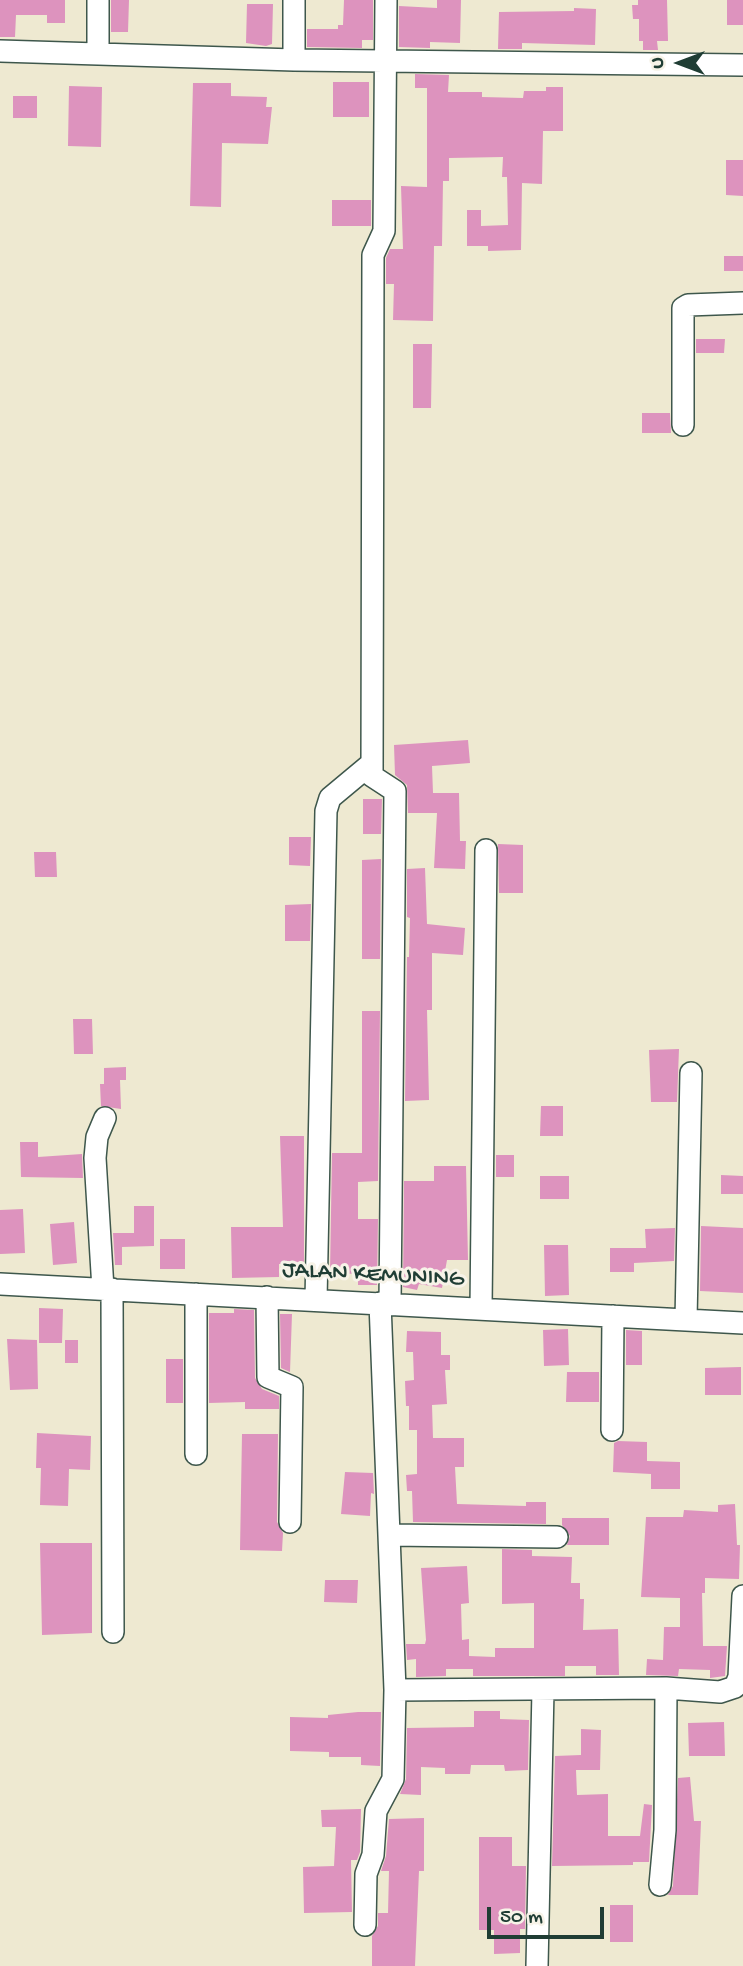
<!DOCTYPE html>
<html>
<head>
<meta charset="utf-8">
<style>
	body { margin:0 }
	#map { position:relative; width:743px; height:1966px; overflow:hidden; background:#eee9d1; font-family:"Gochi Hand",sans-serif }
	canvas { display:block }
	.north { position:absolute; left:645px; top:28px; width:70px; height:70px; -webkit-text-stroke:5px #f7f3e8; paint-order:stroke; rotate:270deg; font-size:19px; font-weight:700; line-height:28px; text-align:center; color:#1f3d34 }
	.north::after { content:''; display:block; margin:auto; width:24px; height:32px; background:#1f3d34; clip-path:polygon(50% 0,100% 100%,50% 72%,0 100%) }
	.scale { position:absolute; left:487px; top:1907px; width:117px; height:32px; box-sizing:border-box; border:4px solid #1f3d34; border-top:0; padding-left:9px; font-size:21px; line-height:24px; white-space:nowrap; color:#1f3d34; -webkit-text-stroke:5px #f7f3e8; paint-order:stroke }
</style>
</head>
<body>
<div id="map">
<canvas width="743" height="1966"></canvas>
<div class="north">U</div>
<div class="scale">50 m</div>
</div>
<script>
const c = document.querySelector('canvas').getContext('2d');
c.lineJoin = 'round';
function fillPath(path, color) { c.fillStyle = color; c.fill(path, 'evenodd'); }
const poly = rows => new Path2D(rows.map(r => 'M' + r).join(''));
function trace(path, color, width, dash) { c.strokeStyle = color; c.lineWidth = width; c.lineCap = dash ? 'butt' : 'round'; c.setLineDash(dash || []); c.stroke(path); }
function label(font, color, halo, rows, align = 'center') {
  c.font = font + ' "Gochi Hand",sans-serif'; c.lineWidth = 6; c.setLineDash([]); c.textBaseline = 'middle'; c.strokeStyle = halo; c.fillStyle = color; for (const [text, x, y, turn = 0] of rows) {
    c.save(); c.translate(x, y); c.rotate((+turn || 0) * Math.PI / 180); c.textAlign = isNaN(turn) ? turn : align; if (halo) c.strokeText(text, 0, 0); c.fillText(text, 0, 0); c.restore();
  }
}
fillPath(poly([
	[0,0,65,0,65,23,47,23,47,15,16,15,15,37,0,37],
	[111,0,129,0,128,32,111,32],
	[344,0,373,0,373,40,362,40,362,48,307,47,307,29,338,29,338,25,343,25],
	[437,0,461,0,460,43,430,42,430,48,399,47,399,6,437,8],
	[638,0,667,0,668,41,657,41,658,50,643,50,643,41,639,41,639,19,633,19,632,5,638,5],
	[727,0,743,0,743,25,727,25],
	[247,4,273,4,272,44,266,46,246,43],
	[574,8,596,9,595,45,522,43,522,49,498,49,499,12,574,11],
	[415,74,449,75,448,92,482,92,482,97,523,98,524,91,546,91,546,87,563,87,563,131,543,131,542,184,522,183,521,250,488,251,488,246,467,246,467,210,481,210,481,226,508,225,507,177,502,177,503,157,449,158,449,181,443,181,442,246,434,246,433,321,393,320,394,284,386,284,386,258,390,249,403,249,401,186,427,187,427,88,415,88],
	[333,82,369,82,369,117,333,117],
	[193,83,231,83,231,96,267,97,266,107,272,107,268,144,222,143,221,207,190,206],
	[69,86,102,87,101,147,68,146],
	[13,96,37,96,37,118,13,118],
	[726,160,743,160,743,196,726,195],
	[332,200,371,200,371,226,332,226],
	[724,256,743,256,743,271,724,271],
	[696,339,725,339,724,353,696,353],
	[413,344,432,344,431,408,413,408],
	[642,413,670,413,671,433,642,433],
	[468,740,470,763,432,766,433,793,459,793,460,841,466,841,465,869,434,868,437,813,408,813,407,785,395,775,394,745],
	[363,799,382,799,381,834,363,834],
	[289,837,311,837,310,866,289,865],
	[498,844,523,845,523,893,499,893],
	[34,852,56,852,57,877,35,877],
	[381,859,380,959,362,959,362,860],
	[425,868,427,924,465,928,463,955,432,953,432,1010,427,1010,429,1100,405,1101,407,957,409,957,410,918,407,917,407,869],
	[311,904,310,941,285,941,285,905],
	[362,1011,380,1011,378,1181,358,1182,358,1219,378,1219,377,1285,358,1285,358,1274,330,1273,332,1153,362,1153],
	[73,1019,92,1019,93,1054,74,1054],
	[679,1049,677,1102,651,1102,649,1050],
	[126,1067,126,1080,120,1080,121,1109,101,1106,100,1084,104,1084,104,1068],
	[541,1106,563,1106,563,1136,540,1136],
	[280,1136,304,1136,304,1264,279,1264,279,1277,232,1278,231,1227,283,1227],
	[20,1142,38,1142,38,1157,82,1154,83,1178,21,1177],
	[496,1155,514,1155,514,1177,496,1177],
	[434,1166,466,1166,468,1260,447,1260,442,1288,419,1284,417,1290,403,1287,404,1181,434,1181],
	[721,1175,743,1176,743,1194,721,1194],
	[540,1176,569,1176,569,1199,540,1199],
	[134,1206,154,1206,154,1246,122,1247,122,1265,115,1265,113,1233,134,1233],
	[23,1209,25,1253,0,1254,0,1210],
	[74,1222,77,1263,53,1265,50,1224],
	[701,1226,743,1228,743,1293,700,1291],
	[675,1228,674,1261,634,1263,634,1272,610,1272,610,1248,646,1248,645,1229],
	[160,1239,185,1239,185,1269,160,1269],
	[544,1245,568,1245,569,1295,545,1296],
	[39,1308,63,1309,62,1343,39,1343],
	[234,1309,254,1310,255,1378,262,1389,279,1396,279,1409,245,1409,245,1402,209,1403,209,1313,234,1313],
	[280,1314,292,1314,290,1372,281,1368],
	[568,1329,569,1365,544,1366,543,1330],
	[626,1330,642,1331,642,1365,626,1365],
	[407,1331,441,1332,441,1355,450,1355,450,1370,445,1370,447,1404,432,1405,433,1438,464,1438,464,1467,455,1467,457,1504,526,1506,526,1502,546,1502,546,1524,413,1522,412,1491,407,1491,406,1475,417,1474,417,1430,409,1430,409,1406,406,1406,405,1381,414,1380,413,1352,406,1352],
	[7,1339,37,1340,38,1389,10,1390],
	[65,1340,78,1340,78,1363,65,1363],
	[166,1359,183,1359,183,1403,166,1403],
	[741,1367,741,1395,705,1395,705,1368],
	[567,1372,599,1372,599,1402,566,1402],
	[37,1433,91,1436,90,1470,69,1469,68,1506,40,1505,41,1468,36,1468],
	[242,1434,278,1434,277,1522,283,1533,282,1551,240,1550],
	[618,1441,647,1442,647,1461,680,1462,680,1489,651,1489,651,1474,613,1472,614,1443],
	[345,1472,373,1473,374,1494,371,1493,370,1516,341,1514],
	[735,1504,737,1545,740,1545,739,1579,705,1578,705,1593,702,1593,703,1646,727,1646,725,1676,710,1678,710,1670,679,1669,678,1676,646,1675,647,1659,663,1660,664,1627,680,1627,680,1598,641,1597,646,1517,683,1517,684,1510,718,1512,718,1505],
	[562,1518,609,1518,609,1545,567,1545,570,1536,562,1525],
	[40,1543,92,1543,92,1633,42,1635],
	[502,1549,532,1550,532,1556,572,1557,571,1583,580,1583,580,1599,584,1599,583,1630,618,1629,619,1675,596,1675,596,1666,565,1666,565,1676,473,1676,473,1669,446,1669,446,1676,416,1677,416,1659,407,1660,406,1644,425,1644,426,1640,421,1568,467,1566,469,1603,461,1604,462,1640,469,1639,469,1656,495,1657,495,1648,534,1648,534,1603,502,1604],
	[325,1580,358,1580,357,1603,324,1602],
	[474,1711,500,1711,500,1719,529,1720,528,1770,505,1771,504,1765,471,1765,470,1774,445,1774,445,1768,421,1767,421,1795,400,1794,406,1779,407,1728,474,1727],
	[358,1712,381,1712,380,1766,361,1765,361,1757,329,1757,329,1752,290,1751,290,1717,328,1718,328,1715],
	[724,1722,725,1756,689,1756,688,1723],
	[581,1729,601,1730,600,1770,576,1770,577,1795,608,1794,608,1836,640,1836,644,1804,652,1805,649,1862,633,1862,633,1865,552,1866,555,1756,581,1755],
	[690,1777,694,1821,701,1821,698,1895,668,1895,673,1886,678,1778],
	[361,1809,360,1852,357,1860,351,1860,352,1912,304,1913,303,1867,334,1866,336,1827,322,1827,321,1810],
	[424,1818,424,1871,419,1871,415,1966,372,1966,372,1936,378,1926,378,1913,388,1913,389,1871,381,1871,386,1856,389,1819],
	[479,1837,512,1837,512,1866,526,1866,525,1929,520,1929,520,1953,494,1954,494,1930,479,1930],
	[610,1905,633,1905,633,1942,610,1942]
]), '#dd93be');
const minor = poly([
	[98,0,98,54],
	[386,0,384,231,373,255,372,776,395,791,390,1303],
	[0,51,294,60,743,65],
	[294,60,294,0],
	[683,425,683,308,688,305,743,303],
	[0,1284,743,1323],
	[103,1289,95,1158,97,1137,105,1118],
	[112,1289,113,1632],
	[267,1297,268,1377,292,1387,290,1522],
	[316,1300,326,811,330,798,372,763],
	[481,1308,486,850],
	[686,1320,691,1073],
	[612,1430,613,1316],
	[196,1454,196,1294],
	[389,1535,557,1537],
	[735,1687,739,1677,743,1596],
	[395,1690,666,1688,720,1692,735,1687],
	[660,1885,665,1830,666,1688],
	[365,1925,366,1874,373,1855,376,1811,393,1779,395,1690,380,1303],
	[537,1966,543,1690]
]);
trace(minor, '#3e574c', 24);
trace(minor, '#fff', 21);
label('24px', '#1f3d34', '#f7f3e8', [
	["JALAN KEMUNING",373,1276,3]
]);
</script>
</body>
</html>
